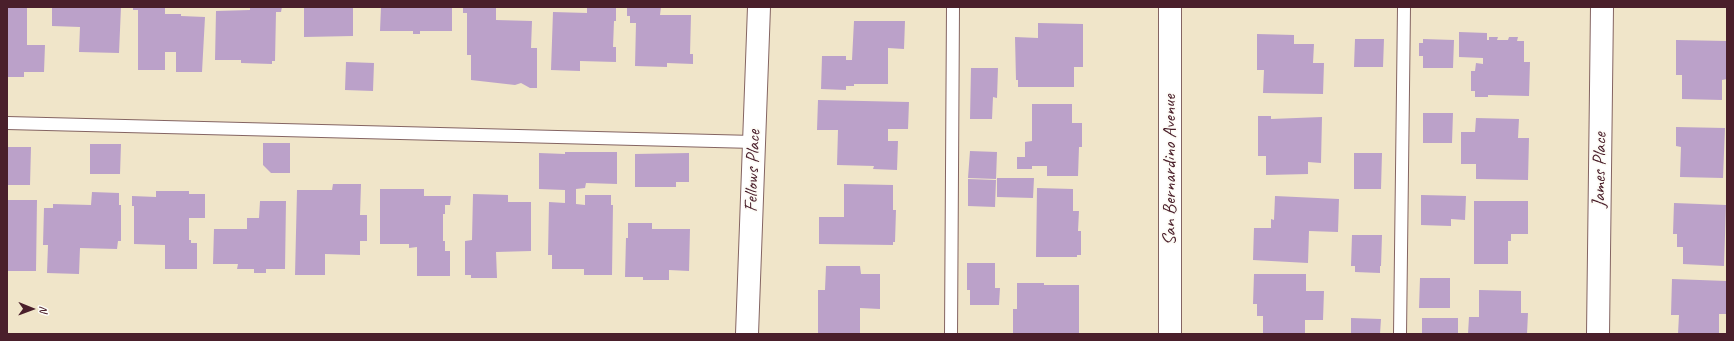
<!DOCTYPE html>
<html>
<head>
<meta charset="utf-8">
<style>
	body { margin:0 }
	#map { position:relative; width:1734px; height:341px; overflow:hidden; background:#f0e5c9; font-family:Caveat,sans-serif }
	canvas { display:block }
	.frame { position:absolute; inset:0; border:8px solid #4a1f2b; pointer-events:none }
	.north { position:absolute; left:12px; top:289px; width:40px; height:40px; -webkit-text-stroke:3px #fdfcf7; paint-order:stroke; rotate:91deg; font-size:11px; font-weight:700; line-height:16px; text-align:center; color:#4a1f2b }
	.north::after { content:''; display:block; margin:auto; width:14px; height:18px; background:#4a1f2b; clip-path:polygon(50% 0,100% 100%,50% 72%,0 100%) }
</style>
</head>
<body>
<div id="map">
<canvas width="1734" height="341"></canvas>
<div class="frame"></div>
<div class="north">N</div>
</div>
<script>
const c = document.querySelector('canvas').getContext('2d');
c.lineJoin = 'round';
function fillPath(path, color) { c.fillStyle = color; c.fill(path, 'evenodd'); }
const poly = rows => new Path2D(rows.map(r => 'M' + r).join(''));
function trace(path, color, width, dash) { c.strokeStyle = color; c.lineWidth = width; c.lineCap = dash ? 'butt' : 'round'; c.setLineDash(dash || []); c.stroke(path); }
function label(font, color, halo, rows, align = 'center') {
  c.font = font + ' Caveat,sans-serif'; c.lineWidth = 3.5; c.setLineDash([]); c.textBaseline = 'middle'; c.strokeStyle = halo; c.fillStyle = color; for (const [text, x, y, turn = 0] of rows) {
    c.save(); c.translate(x, y); c.rotate((+turn || 0) * Math.PI / 180); c.textAlign = isNaN(turn) ? turn : align; if (halo) c.strokeText(text, 0, 0); c.fillText(text, 0, 0); c.restore();
  }
}
fillPath(poly([
	[7,7,27,7,27,45,45,45,44,72,24,72,24,77,7,77],
	[52,7,121,7,119,53,79,52,80,27,52,26],
	[133,7,165,7,165,14,181,14,181,16,205,17,202,72,176,72,176,52,165,52,165,70,138,70,138,10,133,10],
	[250,7,282,7,281,12,276,12,275,61,272,61,272,64,241,63,241,60,215,60,216,11,250,10],
	[304,7,353,7,353,36,304,37],
	[381,7,452,7,452,31,420,31,420,34,413,34,413,31,380,31],
	[463,7,496,7,496,20,532,21,531,48,537,48,537,88,530,88,521,83,515,85,471,80,471,55,467,55,467,13,463,13],
	[587,7,616,7,616,21,614,21,613,47,616,47,616,62,580,61,580,71,551,70,553,12,587,13],
	[627,7,661,7,660,15,691,15,690,54,693,54,693,64,667,63,667,67,635,66,636,23,630,23,630,16,627,16],
	[854,21,905,21,904,49,888,48,888,84,854,84,854,86,846,86,846,90,821,89,822,56,846,56,846,60,852,60],
	[1038,23,1083,24,1083,67,1074,67,1074,87,1018,87,1018,80,1016,80,1015,37,1038,38],
	[1459,32,1487,33,1487,40,1489,40,1489,37,1498,37,1497,40,1508,40,1509,37,1518,37,1517,41,1524,41,1524,62,1530,62,1529,96,1488,95,1488,97,1475,97,1475,91,1471,91,1471,71,1475,71,1476,63,1483,64,1483,58,1459,57],
	[1257,34,1294,35,1294,44,1314,44,1313,63,1324,63,1323,94,1263,93,1264,70,1257,70],
	[1355,39,1384,39,1383,67,1354,67],
	[1423,39,1454,40,1453,68,1423,68,1423,56,1419,56,1419,43,1423,43],
	[1676,40,1727,41,1727,79,1722,80,1722,100,1682,99,1682,75,1676,75],
	[346,62,374,63,373,91,345,90],
	[971,68,998,68,997,98,993,97,992,119,970,119],
	[818,100,909,102,908,129,888,129,888,141,898,141,897,170,873,169,874,166,837,165,838,130,817,130],
	[1032,104,1072,104,1072,123,1082,123,1082,147,1079,147,1078,176,1047,176,1047,166,1032,166,1032,169,1017,169,1017,157,1025,157,1025,142,1032,141],
	[1423,113,1453,113,1452,143,1423,143],
	[1258,116,1271,116,1271,119,1322,117,1321,163,1308,162,1308,174,1266,175,1266,156,1258,156],
	[1476,118,1519,119,1518,138,1529,138,1528,180,1476,179,1476,164,1461,164,1461,132,1475,132],
	[1676,127,1725,128,1723,178,1680,177,1681,147,1676,146],
	[263,143,290,143,290,173,271,173,263,165],
	[90,144,121,144,120,174,90,174],
	[7,147,31,147,30,185,7,185],
	[970,151,997,152,996,179,968,178],
	[565,152,617,152,617,184,586,183,585,188,576,189,576,204,585,205,585,195,611,195,611,205,613,205,612,275,584,275,584,269,552,269,552,255,548,255,549,202,565,203,565,190,539,189,539,153,565,154],
	[689,153,689,182,676,182,676,187,635,187,635,154],
	[1354,153,1382,153,1381,189,1354,189],
	[997,178,1034,178,1033,198,997,197],
	[968,179,996,180,995,207,968,206],
	[333,184,361,184,360,215,367,215,367,241,360,241,360,255,325,254,325,275,295,275,297,190,332,190],
	[844,184,893,185,893,210,896,210,895,242,893,242,893,245,819,244,819,217,844,217],
	[1037,188,1073,189,1073,211,1079,211,1078,231,1081,231,1081,255,1077,255,1077,257,1036,257],
	[380,189,424,189,424,196,451,196,450,205,445,205,445,214,443,214,443,241,445,241,445,251,450,251,450,276,417,276,417,247,409,248,409,244,380,244],
	[156,191,189,191,189,194,205,194,205,218,189,218,189,240,191,240,191,243,197,243,197,269,165,269,165,245,134,244,134,206,132,206,132,196,156,197],
	[92,192,119,193,119,205,121,205,121,241,118,241,117,249,80,248,79,274,47,273,48,245,43,245,44,208,53,208,53,204,91,205],
	[473,194,508,195,508,202,531,202,531,251,496,252,497,278,471,278,471,275,465,275,465,241,472,240],
	[1421,195,1466,196,1465,220,1451,219,1451,226,1421,225],
	[1275,196,1339,199,1338,232,1309,231,1308,263,1253,260,1254,228,1271,228,1271,219,1274,220],
	[7,200,37,200,36,271,8,271],
	[260,201,286,201,285,269,266,269,266,273,254,273,254,269,237,269,238,264,213,264,214,229,247,229,247,218,259,218],
	[1474,201,1528,201,1528,234,1511,234,1511,241,1508,241,1508,264,1474,264],
	[1674,203,1726,205,1724,266,1683,264,1683,247,1677,247,1677,234,1673,234],
	[628,223,652,223,652,229,690,229,689,271,669,270,669,280,643,280,643,277,625,277,626,238,628,238],
	[1352,235,1382,235,1381,266,1380,266,1380,273,1355,272,1355,266,1351,266],
	[967,263,995,263,995,288,1000,288,999,305,970,305,970,290,967,290],
	[826,266,860,266,861,274,880,274,880,309,860,308,860,334,818,334,818,290,825,290],
	[1254,274,1306,274,1306,291,1324,291,1323,320,1305,320,1305,334,1263,334,1263,316,1257,316,1257,304,1253,304],
	[1420,278,1450,278,1450,308,1419,308],
	[1672,279,1727,281,1727,314,1719,314,1719,334,1678,334,1679,315,1671,315],
	[1017,283,1044,283,1044,285,1079,285,1079,334,1013,334,1013,309,1017,309],
	[1479,290,1521,291,1521,313,1528,313,1527,334,1468,334,1469,317,1479,317],
	[1351,318,1381,319,1380,334,1351,334],
	[1422,318,1458,318,1458,334,1422,334]
]), '#bba1c9');
const lane = poly([
	[7,123,754,142],
	[951,334,953,7],
	[1400,334,1404,7]
]);
const street = poly([
	[747,334,759,7],
	[1598,334,1602,7]
]);
const secondary = poly([
	[1170,334,1170,7]
]);
trace(lane, '#846462', 14);
trace(street, '#846462', 24);
trace(secondary, '#846462', 24);
trace(lane, '#fff', 12);
trace(street, '#fff', 22);
trace(secondary, '#fff', 22);
label('19px', '#4a1f2b', '#fdfcf7', [
	["San Bernardino Avenue",1170,170,-90],
	["James Place",1600,170,-89],
	["Fellows Place",753,171,-88]
]);
</script>
</body>
</html>
